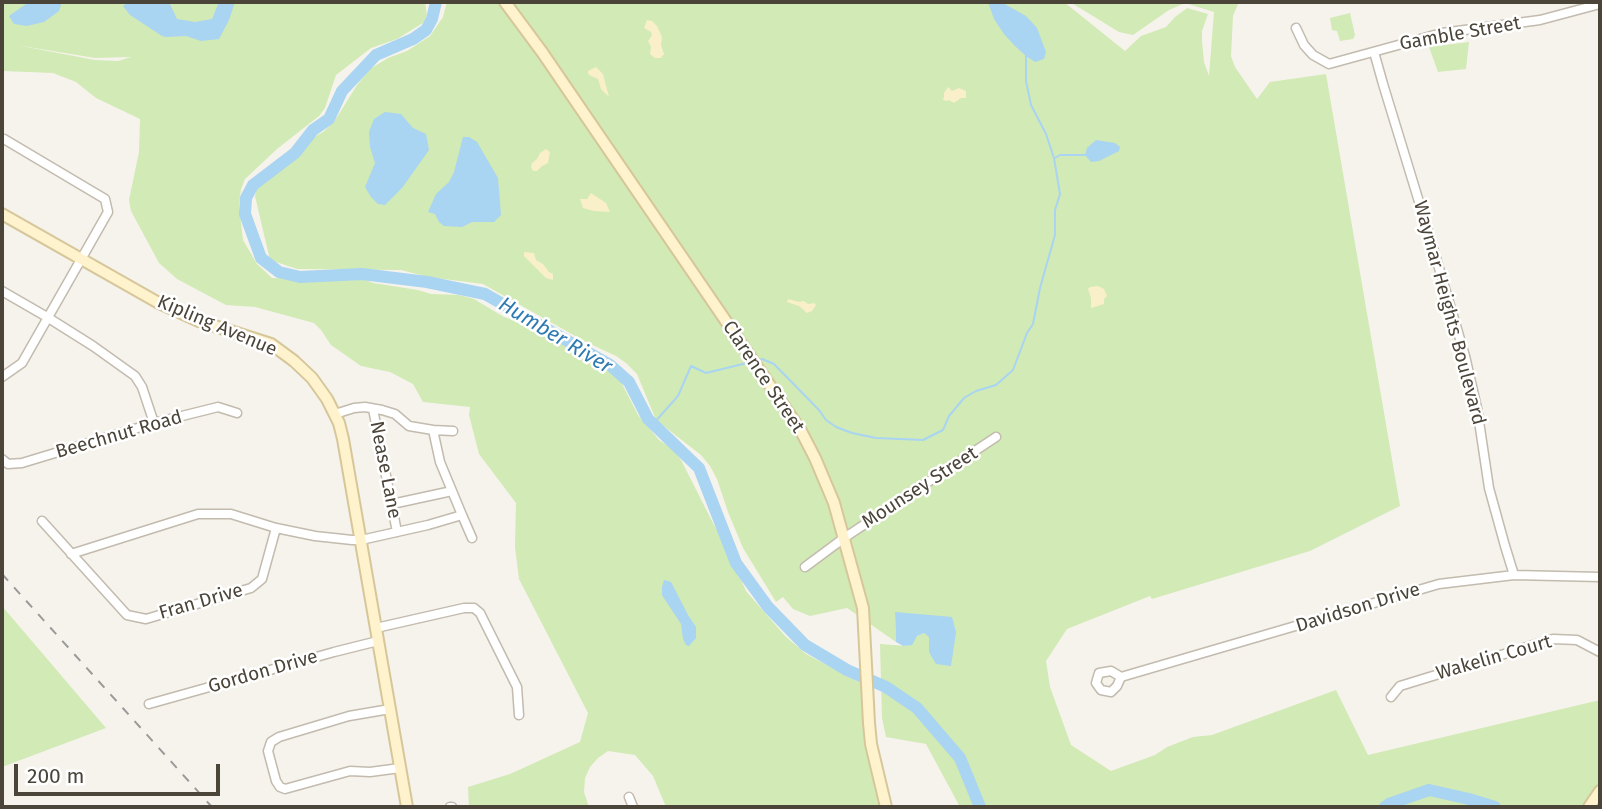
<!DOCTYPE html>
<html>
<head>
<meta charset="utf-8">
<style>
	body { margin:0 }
	#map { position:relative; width:1602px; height:809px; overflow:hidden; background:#f6f3ec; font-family:"Fira Sans",sans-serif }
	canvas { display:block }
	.frame { position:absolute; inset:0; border:4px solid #4b4439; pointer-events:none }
	.scale { position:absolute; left:14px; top:764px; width:206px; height:32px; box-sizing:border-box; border:4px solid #4b4439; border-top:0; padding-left:9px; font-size:21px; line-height:24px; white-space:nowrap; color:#4b4439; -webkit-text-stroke:5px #fff; paint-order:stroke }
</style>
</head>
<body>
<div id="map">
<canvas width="1602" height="809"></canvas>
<div class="frame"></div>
<div class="scale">200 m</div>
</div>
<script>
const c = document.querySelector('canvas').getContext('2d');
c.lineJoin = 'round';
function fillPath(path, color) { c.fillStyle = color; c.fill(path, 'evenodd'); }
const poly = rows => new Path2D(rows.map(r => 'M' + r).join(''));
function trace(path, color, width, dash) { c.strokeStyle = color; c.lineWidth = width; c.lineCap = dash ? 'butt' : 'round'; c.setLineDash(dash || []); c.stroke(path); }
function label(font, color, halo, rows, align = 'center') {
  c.font = font + ' "Fira Sans",sans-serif'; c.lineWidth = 5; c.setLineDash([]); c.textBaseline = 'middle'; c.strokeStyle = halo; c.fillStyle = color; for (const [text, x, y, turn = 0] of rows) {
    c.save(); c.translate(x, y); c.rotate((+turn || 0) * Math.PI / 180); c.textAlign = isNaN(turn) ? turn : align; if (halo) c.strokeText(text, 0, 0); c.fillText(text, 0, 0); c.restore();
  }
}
fillPath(poly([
	[2,2,425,2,427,16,423,23,397,39,371,48,336,75,325,108,319,116,277,149,245,179,241,189,239,205,243,240,257,264,272,278,363,279,373,283,418,290,431,294,459,295,474,299,504,317,531,326,553,337,617,374,638,415,659,440,673,449,681,460,714,525,725,543,746,591,785,636,806,654,861,683,869,743,882,807,666,807,653,776,635,755,608,751,598,758,590,767,585,778,584,792,589,807,469,807,468,787,510,774,580,742,588,713,519,579,515,547,516,503,479,454,469,415,470,407,423,402,413,384,390,372,361,366,331,345,321,330,314,323,255,307,226,305,177,279,159,263,131,211,129,200,139,152,140,119,96,98,76,82,53,73,2,71],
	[16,45,95,58,131,57,118,61,95,60],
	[447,2,1064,2,1125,51,1141,36,1166,27,1175,17,1187,8,1208,14,1202,31,1202,41,1204,62,1209,76,1214,12,1185,3,1169,10,1133,35,1119,32,1070,2,1239,2,1233,16,1231,56,1235,67,1257,99,1270,82,1326,74,1400,506,1310,551,1152,599,1150,596,1067,629,1046,661,1050,687,1071,745,1111,771,1155,755,1167,747,1193,737,1212,735,1336,690,1368,755,1600,700,1600,784,1590,803,1575,807,960,807,926,744,886,737,882,718,880,644,906,646,917,636,924,633,951,649,895,612,896,642,847,608,810,616,793,609,783,597,776,602,743,548,728,512,717,479,710,466,701,455,656,420,637,374,626,363,616,356,584,341,483,284,428,277,401,270,297,269,270,260,255,196,258,181,305,142,323,132,334,122,357,85,370,69,388,58,407,51,430,36,443,17],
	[1350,13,1355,35,1353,39,1340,41,1337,31,1332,30,1330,18],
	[1469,42,1466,69,1438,72,1429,47],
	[2,606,106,728,2,767]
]), '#d2eab5');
fillPath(poly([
	[647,20,652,21,657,26,662,37,661,45,664,54,661,58,655,58,650,54,651,47,648,41,652,35,651,32,644,28],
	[596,67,603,74,609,97,601,89,598,79,589,75,588,73,588,71],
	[948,87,952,91,959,88,966,91,966,98,961,98,954,103,949,100,947,101,943,100,944,97,944,93],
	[546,149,550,152,548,163,542,166,537,171,533,171,531,167,532,163,537,159,540,153],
	[591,193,606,203,610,212,594,211,583,208,580,199,587,199],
	[524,252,534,253,536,260,543,264,549,272,553,274,553,280,546,278,524,256],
	[1098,286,1104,289,1107,296,1104,299,1104,304,1091,308,1091,298,1088,289,1090,287],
	[788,299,799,302,804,301,808,304,814,303,816,305,812,311,807,313,799,306,787,302]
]), '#f9efc9');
fillPath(poly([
	[29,2,62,2,59,11,44,22,27,26,14,24,9,16],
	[129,2,169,2,177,19,195,22,212,19,219,2,235,2,229,20,219,39,201,41,186,36,166,37,162,36,130,15,123,6],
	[988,2,1001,2,1026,16,1037,28,1046,52,1044,59,1035,62,1026,56,1015,46,1004,34,994,19],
	[385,112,401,114,413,128,426,134,429,150,402,188,385,205,378,204,371,197,365,187,375,163,370,147,369,132,374,119],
	[463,137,469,137,477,142,498,178,501,215,494,222,472,222,462,227,444,226,439,222,435,214,428,212,436,194,449,182,454,172],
	[1096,140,1115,143,1120,147,1119,151,1099,161,1091,162,1085,155,1087,148],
	[664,580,671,582,688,615,696,627,696,638,689,646,686,645,683,639,681,624,662,595,662,587],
	[895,612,952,617,956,632,951,666,936,664,929,652,929,637,924,633,917,636,912,645,903,646,896,642]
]), '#a9d4f2');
trace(poly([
	[1055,158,1060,155,1085,155],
	[759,360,762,359,774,364,819,410,826,420,836,427,852,433,876,438,923,440,943,430,949,416,964,398,976,391,996,385,1013,370,1027,333,1033,324,1040,288,1055,235,1055,210,1060,194,1054,158,1046,134,1031,105,1026,81,1026,56],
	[653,424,678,396,691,366,706,373,747,363]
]), '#a9d4f2', 2);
trace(poly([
	[436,2,432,19,426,30,413,39,376,55,342,91,329,119,313,130,295,153,253,185,246,198,245,214,261,258,279,272,300,277,362,274,427,282,485,294,610,365,629,382,648,419,699,468,736,563,768,607,805,645,847,670,886,687,917,708,960,758,980,807],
	[1385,807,1389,804,1429,790,1469,799,1495,807]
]), '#a9d4f2', 12);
const street = poly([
	[1296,28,1304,45,1313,55,1329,64,1442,33,1540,20,1600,4],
	[1374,52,1383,84,1431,241,1465,356,1477,408,1489,488,1505,546,1514,575],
	[2,291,47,317,93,346,135,376,142,387,154,423],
	[2,377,22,363,108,212,105,199,4,139],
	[373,409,397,532],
	[433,430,453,431],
	[2,459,8,464,22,463,154,423,218,407,237,413],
	[392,504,452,491],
	[462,515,472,538],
	[42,521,127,615,146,619,251,588,262,579,276,528],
	[71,554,198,514,231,514,276,528,315,536,352,540,361,540,428,525,462,515,440,462,433,430,409,426,395,414,382,410,365,407,354,408,335,414],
	[805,567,844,538,996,437],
	[376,628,464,608,474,608,480,613,517,687,519,715],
	[1121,677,1111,671,1099,673,1096,683,1101,690,1111,692,1117,686,1121,677,1439,584,1514,575,1600,577],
	[1391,697,1400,686,1553,639,1577,640,1600,652],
	[149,704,334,652,378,641],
	[390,709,349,716,279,737,271,742,268,751,276,781,280,787,285,789,350,771,370,772,400,768],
	[629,797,633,807],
	[450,807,452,807]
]);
const secondary = poly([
	[505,2,542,52,801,431,815,458,834,503,863,608,869,723,871,744,886,807],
	[2,214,157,302,199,321,271,344,294,361,312,378,327,399,339,423,343,439,407,807],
	[1589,807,1600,791]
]);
trace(street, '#c2bbae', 11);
trace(secondary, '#d6c79b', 14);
trace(street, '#fff', 8);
trace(secondary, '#fff3cd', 10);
trace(poly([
	[2,574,212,807]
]), '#9a9a9a', 2, [9, 9]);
label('19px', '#4b4439', '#fff', [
	["Gamble Street",1460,34,-10],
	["Waymar Heights Boulevard",1449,313,75],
	["Kipling Avenue",217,326,23],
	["Clarence Street",763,377,56],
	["Beechnut Road",119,435,-16],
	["Nease Lane",385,470,79],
	["Mounsey Street",920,488,-33],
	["Fran Drive",201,602,-16],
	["Davidson Drive",1358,608,-17],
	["Wakelin Court",1494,658,-16],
	["Gordon Drive",263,672,-16]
]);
label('italic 21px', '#2e7ab2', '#fff', [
	["Humber River",555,336,31]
]);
</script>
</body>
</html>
